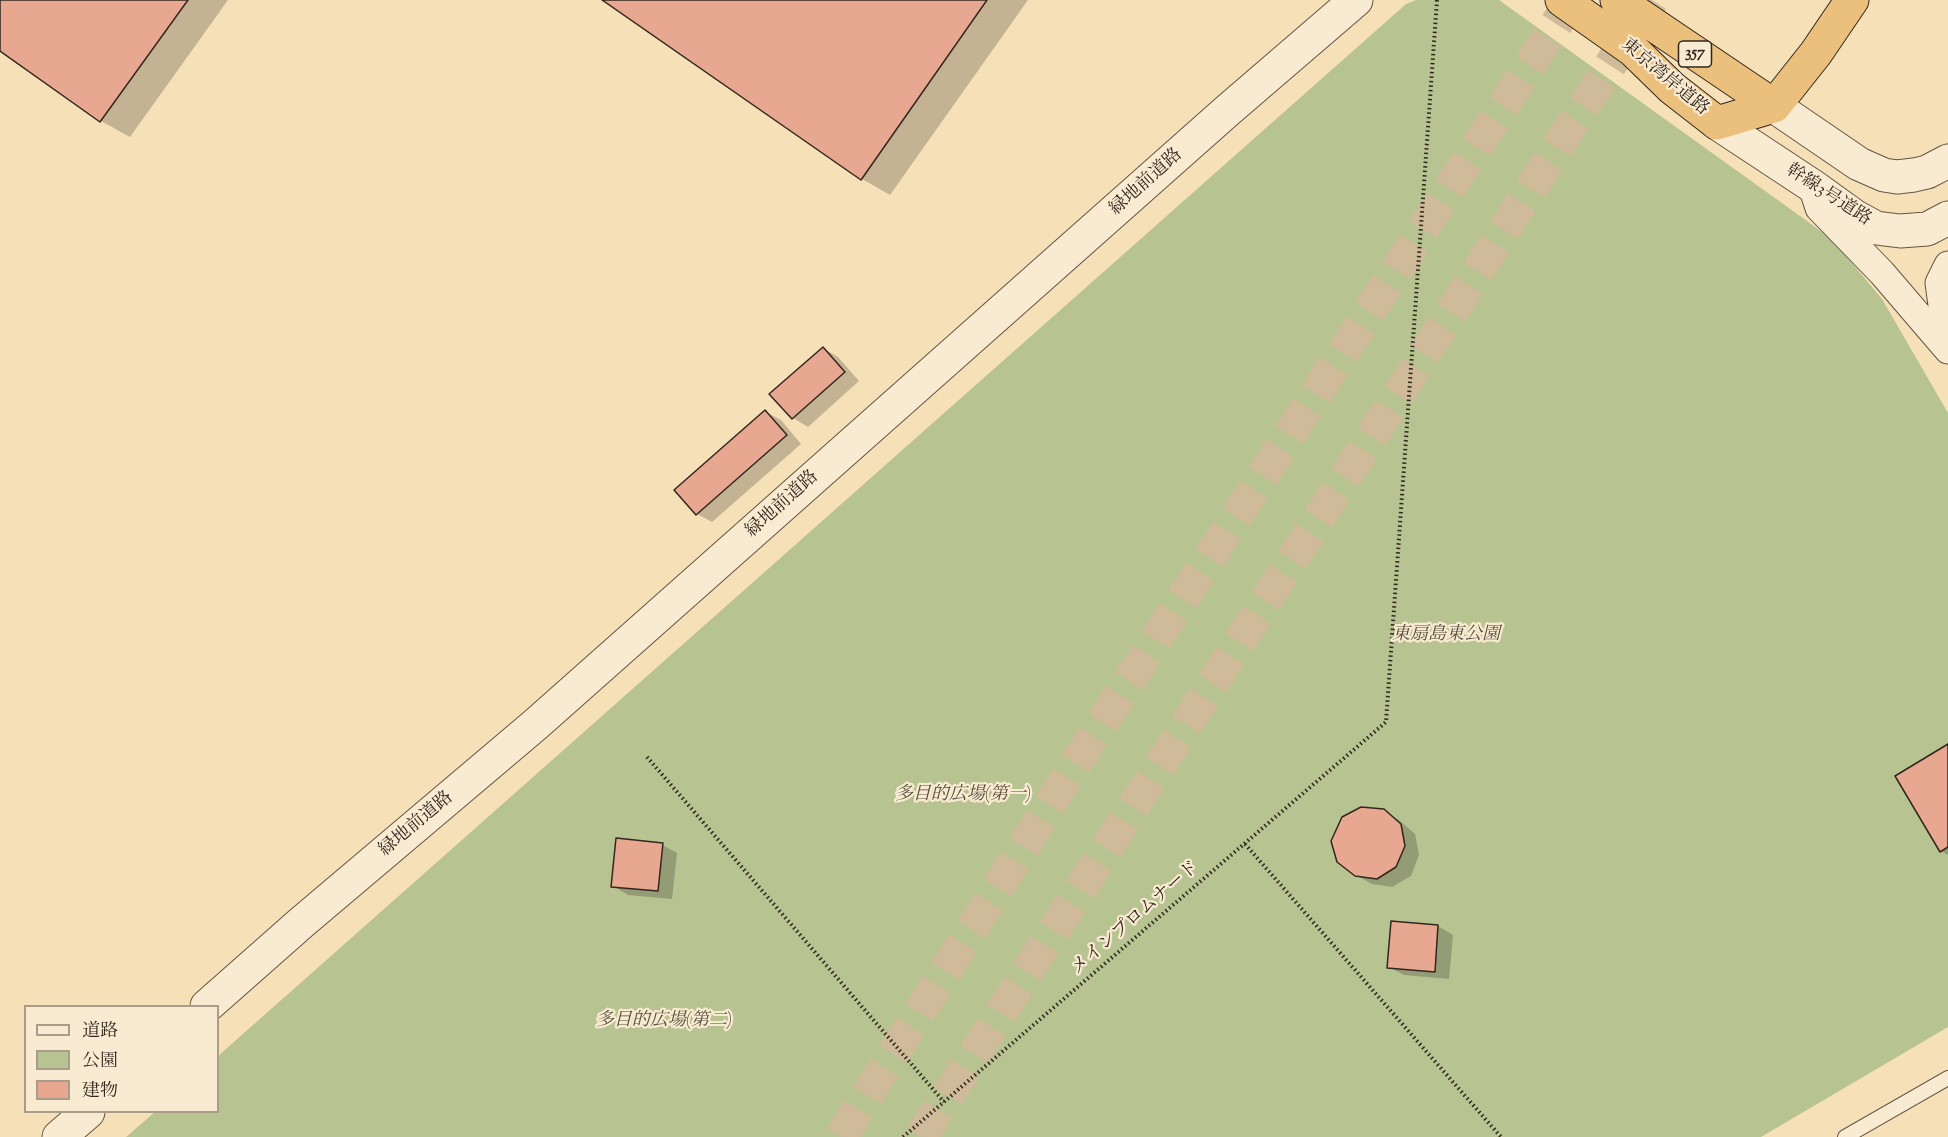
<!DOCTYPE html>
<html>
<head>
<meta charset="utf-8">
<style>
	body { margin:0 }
	#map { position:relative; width:1948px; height:1137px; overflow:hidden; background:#f6e0b8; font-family:"Sorts Mill Goudy","Noto Serif JP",serif }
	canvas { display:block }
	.legend { position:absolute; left:24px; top:1005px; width:195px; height:108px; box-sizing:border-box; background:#f9ebd1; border:2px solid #a99d8a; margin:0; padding:8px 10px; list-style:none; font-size:18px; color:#32271f }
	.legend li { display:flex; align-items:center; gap:12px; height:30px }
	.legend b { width:30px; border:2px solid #a99d8a }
</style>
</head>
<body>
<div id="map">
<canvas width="1948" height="1137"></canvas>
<ul class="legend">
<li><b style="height:8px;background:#f9ebd1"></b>道路</li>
<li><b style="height:16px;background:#b8c392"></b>公園</li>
<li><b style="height:16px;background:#e7a790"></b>建物</li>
</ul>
</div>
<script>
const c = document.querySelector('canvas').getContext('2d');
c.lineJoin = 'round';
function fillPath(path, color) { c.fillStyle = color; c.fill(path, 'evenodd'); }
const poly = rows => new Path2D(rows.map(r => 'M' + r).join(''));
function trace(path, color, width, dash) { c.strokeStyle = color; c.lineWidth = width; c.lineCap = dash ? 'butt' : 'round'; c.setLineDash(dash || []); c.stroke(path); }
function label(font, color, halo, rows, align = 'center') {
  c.font = font + ' "Sorts Mill Goudy","Noto Serif JP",serif'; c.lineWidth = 4.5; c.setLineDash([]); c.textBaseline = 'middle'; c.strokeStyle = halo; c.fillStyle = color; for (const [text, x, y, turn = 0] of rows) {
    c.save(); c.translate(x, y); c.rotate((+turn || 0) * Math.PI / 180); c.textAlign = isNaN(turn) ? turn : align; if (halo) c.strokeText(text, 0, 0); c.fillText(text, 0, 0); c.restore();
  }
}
fillPath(poly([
	[1416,0,1499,0,1832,239,1882,299,1948,413,1948,1027,1761,1137,126,1137,155,1112,218,1112,218,1056,1406,4]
]), '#b8c392');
fillPath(poly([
	[0,0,228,0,130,137,101,121,0,49],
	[605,0,1028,0,890,195,862,179],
	[823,348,838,357,859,381,808,427,793,418],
	[766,412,781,420,801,444,712,522,697,514],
	[1948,746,1948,855,1941,851],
	[1383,811,1399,820,1415,834,1419,855,1411,876,1392,887,1372,884,1356,875],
	[662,845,677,853,672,899,628,895,613,886],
	[1392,923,1438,926,1453,935,1449,979,1404,975,1389,967]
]), '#0003');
const building = poly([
	[0,0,188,0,100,122,0,51,0,0],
	[602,0,987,0,861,180,602,0],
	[823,347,845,372,792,419,769,394,823,347],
	[765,410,787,435,696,515,674,490,765,410],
	[1948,744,1948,847,1940,852,1895,776,1948,744],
	[1361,807,1384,809,1401,824,1405,846,1396,867,1377,879,1355,876,1337,862,1331,841,1342,817,1361,807],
	[616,838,663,843,658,891,611,887,616,838],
	[1391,921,1438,925,1435,972,1387,968,1391,921]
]);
fillPath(building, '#e7a790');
trace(building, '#32271f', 1.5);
trace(poly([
	[841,1137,1090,741,1572,0],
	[921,1137,1652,0]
]), '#cfbb99', 33, [33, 16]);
const service = poly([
	[1845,1137,1948,1078]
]);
const minor = poly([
	[1812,186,1819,208,1882,273,1948,350],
	[1948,265,1939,283,1948,349]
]);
const tertiary = poly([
	[1774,106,1859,164,1884,175,1897,177,1914,175,1927,172,1948,161],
	[1717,123,1811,185,1854,216,1876,228,1900,231,1927,229,1948,218],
	[207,1006,301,923,535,725,1227,111,1356,0],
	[59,1137,88,1112]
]);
const trunk = poly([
	[1562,0,1633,50,1672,88,1717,123,1774,106,1816,53,1852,0],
	[1617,0,1774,106]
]);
trace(service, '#635545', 16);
trace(minor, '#635545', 29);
trace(tertiary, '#635545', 35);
trace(trunk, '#32271f', 35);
trace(poly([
	[647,757,944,1102],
	[1245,844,1501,1137],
	[903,1137,1386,722,1437,0]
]), '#32271f', 4, [1.5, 3]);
trace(service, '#f9ebd1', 14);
trace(minor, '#f9ebd1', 27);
trace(tertiary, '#f9ebd1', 33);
trace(trunk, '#ebc07c', 33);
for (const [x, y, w] of [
	[1695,54,33]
]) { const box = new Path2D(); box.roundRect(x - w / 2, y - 13, w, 26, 4.5); c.fillStyle = '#f9ebd1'; c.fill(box); trace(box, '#32271f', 1.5); }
label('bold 16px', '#32271f', null, [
	["357",1695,54]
]);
label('18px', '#32271f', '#f9ebd1', [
	["東京湾岸道路",1664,78,40],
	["緑地前道路",1147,183,-42],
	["幹線3号道路",1828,196,33],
	["緑地前道路",783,505,-42],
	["緑地前道路",417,825,-40],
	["メインプロムナード",1136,919,-41]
]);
label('italic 18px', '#544e3c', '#f9ebd1', [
	["東扇島東公園",1446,636],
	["多目的広場(第一)",963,796],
	["多目的広場(第二)",664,1022]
]);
</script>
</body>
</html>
